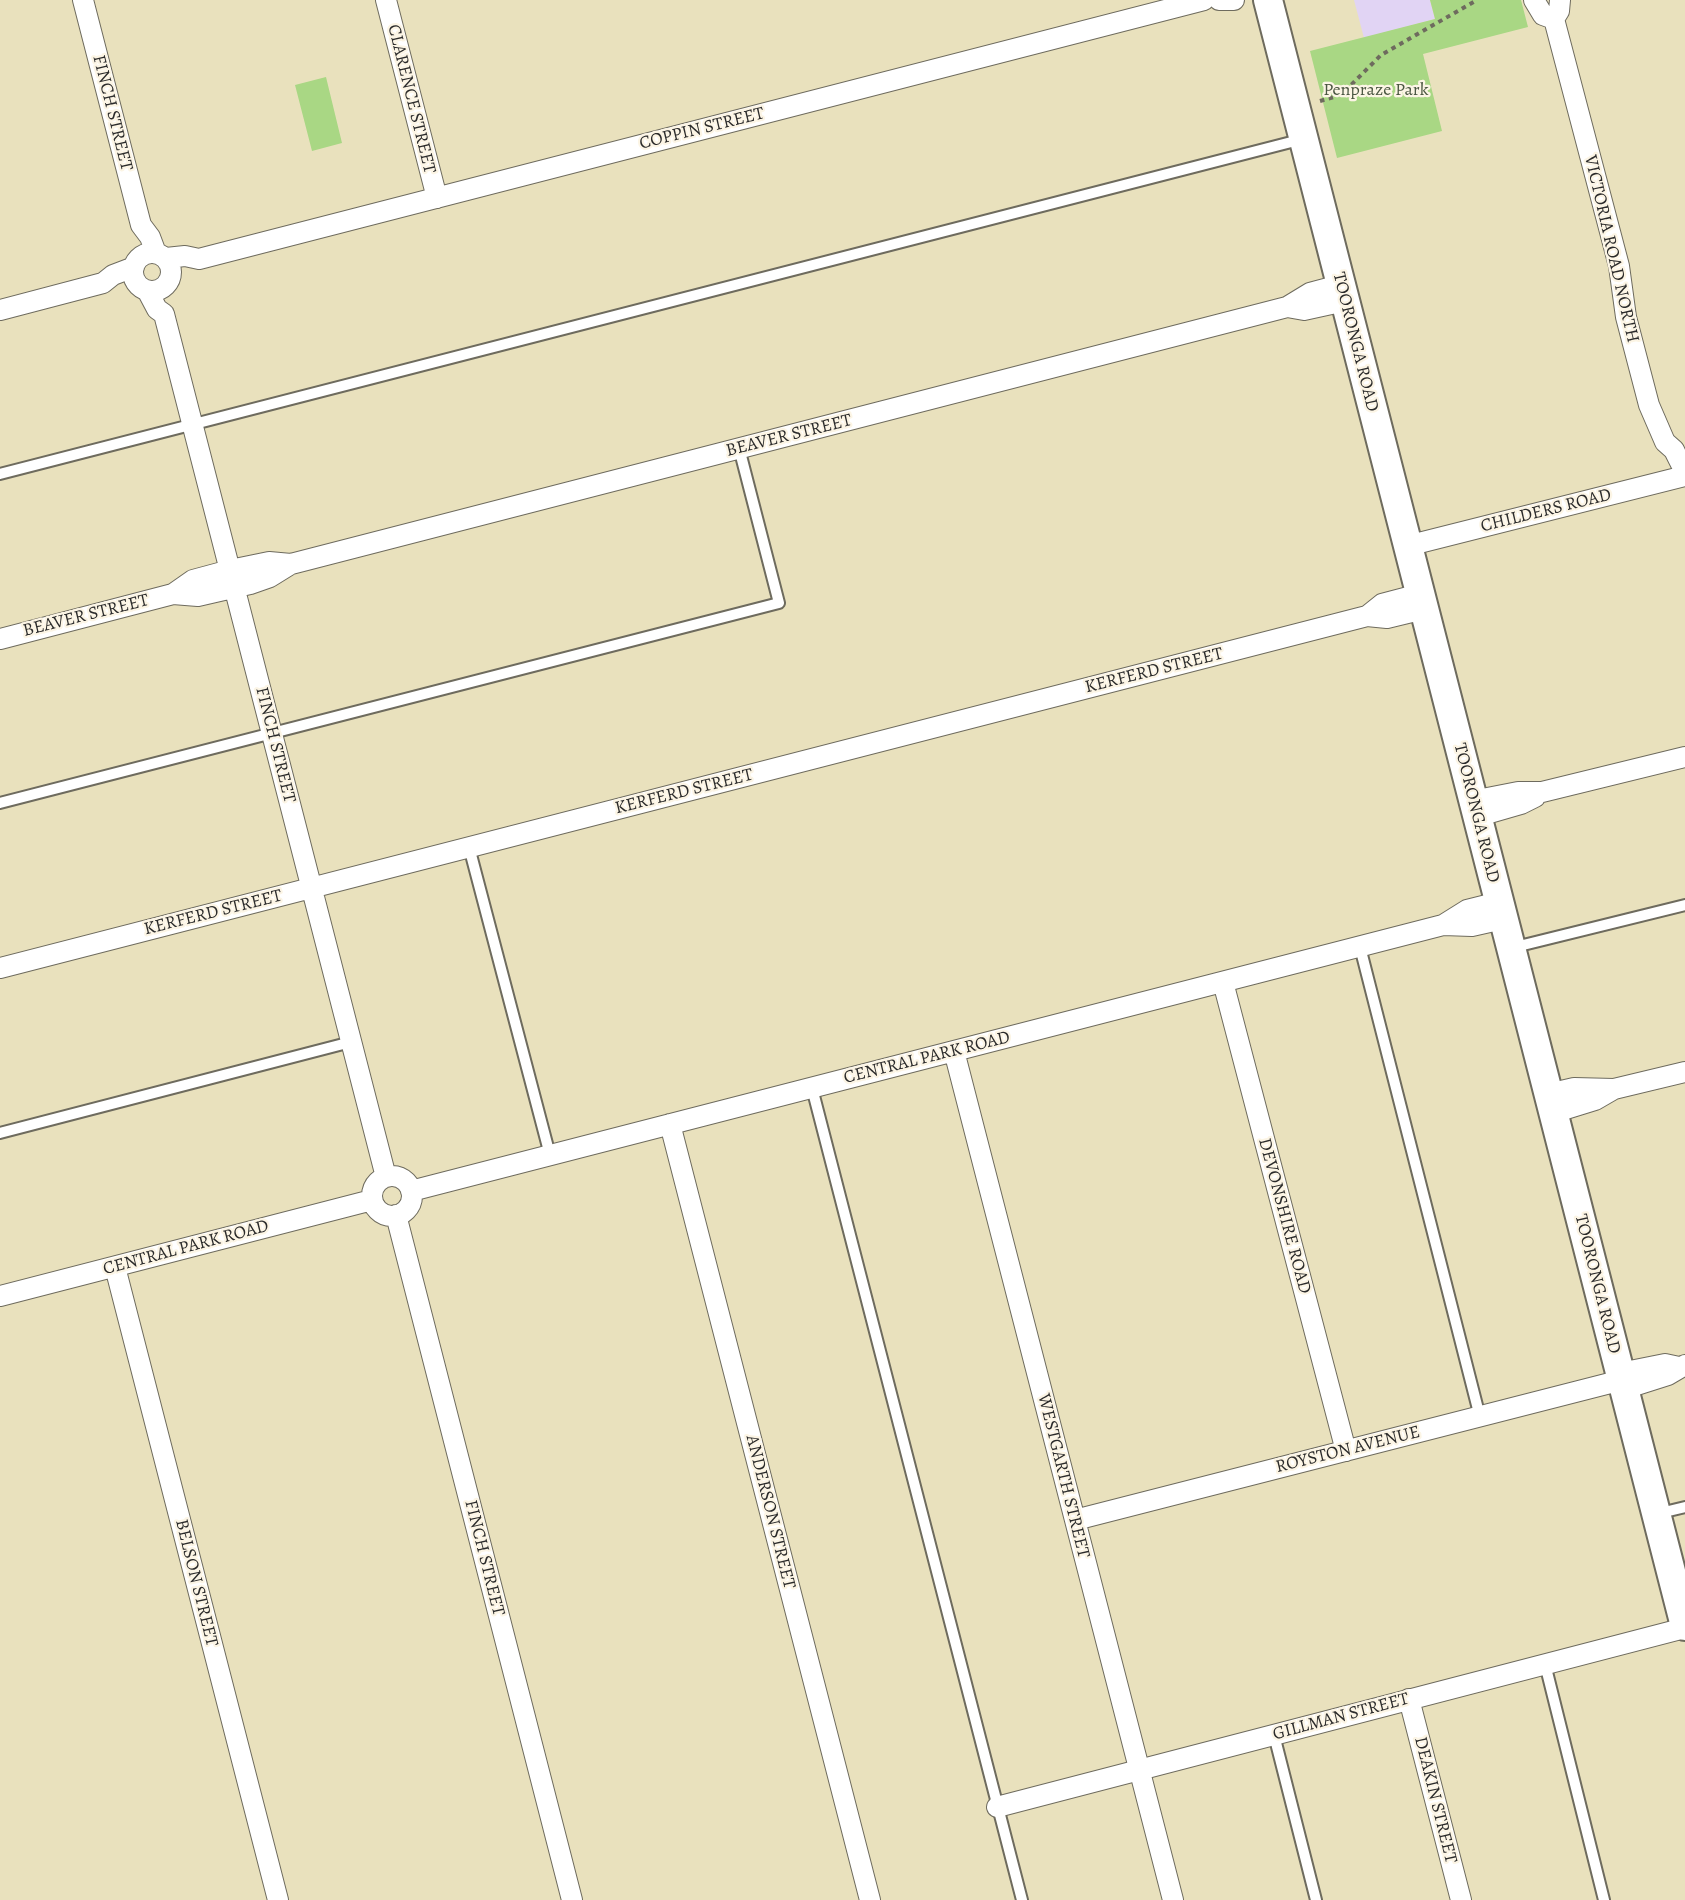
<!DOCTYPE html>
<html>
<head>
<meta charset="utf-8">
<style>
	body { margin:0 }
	canvas { display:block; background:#e9e1bd }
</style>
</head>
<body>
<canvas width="1685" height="1900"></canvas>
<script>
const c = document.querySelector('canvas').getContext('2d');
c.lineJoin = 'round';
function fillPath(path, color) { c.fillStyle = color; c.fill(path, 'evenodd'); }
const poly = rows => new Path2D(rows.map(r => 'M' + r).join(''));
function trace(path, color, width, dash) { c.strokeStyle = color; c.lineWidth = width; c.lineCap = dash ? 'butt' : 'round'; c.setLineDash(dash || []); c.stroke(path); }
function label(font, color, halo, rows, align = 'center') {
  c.font = font + ' Alegreya,serif'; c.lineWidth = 4.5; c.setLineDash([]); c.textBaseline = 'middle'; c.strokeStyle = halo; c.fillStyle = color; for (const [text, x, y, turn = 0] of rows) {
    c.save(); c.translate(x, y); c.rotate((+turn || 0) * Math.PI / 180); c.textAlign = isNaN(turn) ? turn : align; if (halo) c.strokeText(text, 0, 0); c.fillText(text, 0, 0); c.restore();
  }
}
fillPath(poly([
	[1354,0,1430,0,1435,19,1364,38]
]), '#e1d4f4');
fillPath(poly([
	[1430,0,1521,0,1528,27,1423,54,1442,131,1337,158,1310,51,1435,19],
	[326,77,342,143,312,151,295,85]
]), '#a9d784');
const lane = poly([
	[0,474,1303,139],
	[0,803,779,603,739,448],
	[469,847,550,1155],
	[1360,947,1480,1417],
	[1511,948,1685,905],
	[812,1088,1022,1900],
	[0,1133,351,1042],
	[1656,1514,1685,1507],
	[1545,1664,1604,1900],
	[1274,1735,1316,1900]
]);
const street = poly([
	[83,0,141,225,150,237,156,253],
	[386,0,437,198],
	[1219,0,1234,0],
	[1534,0,1543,15,1554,19],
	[1554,19,1619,266,1626,317,1649,405,1665,442,1674,450,1685,472],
	[1554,19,1559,11,1560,0],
	'133 272a19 19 0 1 1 38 0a19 19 0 1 1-38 0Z',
	[166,258,185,256,199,259,1204,0],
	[148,292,157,309,164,314,386,1177],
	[1287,307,1304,310,1345,301],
	[0,310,103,283,113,275,134,267],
	[1407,546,1685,476],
	[173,594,193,580,230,570,269,562,291,564],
	[1367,616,1382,604,1420,594],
	[0,639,173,594,198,596,250,584,270,577,291,564,1287,307,1310,293,1340,285],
	[1472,801,1518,792,1542,792,1685,757],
	[1476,817,1521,804,1535,797],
	[1443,925,1467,910,1499,902],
	[0,968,1367,616,1387,618,1424,609],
	[1223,982,1346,1451],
	[954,1051,1173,1900],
	[1548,1094,1574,1088,1614,1089,1685,1072],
	[1553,1113,1595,1100,1614,1089],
	[670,1124,870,1900],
	'372 1196a20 20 0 1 1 40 0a20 20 0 1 1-40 0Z',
	[411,1191,1443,925,1472,926,1503,919],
	[396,1215,572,1900],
	[115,1267,278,1900],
	[0,1296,372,1200],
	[1620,1373,1665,1364,1679,1367],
	[1624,1389,1668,1375,1685,1365],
	[1075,1520,1622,1380],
	[1409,1699,1461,1900],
	[997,1807,1685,1628]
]);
const secondary = poly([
	[1268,0,1685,1626]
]);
trace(lane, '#6e6b5e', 14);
trace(street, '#6e6b5e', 22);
trace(secondary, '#6e6b5e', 32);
trace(poly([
	[1320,101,1334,97,1349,87,1381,55,1477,0]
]), '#6e6b5e', 4, [4.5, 4.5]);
trace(lane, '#fff', 10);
trace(street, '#fff', 20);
trace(secondary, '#fff', 28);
label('18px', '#4a5641', '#fcf5e5', [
	["Penpraze Park",1376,91]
]);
label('18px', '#2b2b2b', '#fcf5e5', [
	["CLARENCE STREET",411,99,76],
	["FINCH STREET",112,113,76],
	["COPPIN STREET",702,129,-14],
	["VICTORIA ROAD NORTH",1611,249,77],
	["TOORONGA ROAD",1355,342,76],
	["BEAVER STREET",789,436,-14],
	["CHILDERS ROAD",1546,511,-14],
	["BEAVER STREET",86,616,-14],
	["KERFERD STREET",1154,671,-14],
	["FINCH STREET",275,745,76],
	["KERFERD STREET",684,792,-14],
	["TOORONGA ROAD",1476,813,76],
	["KERFERD STREET",213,913,-14],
	["CENTRAL PARK ROAD",927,1058,-14],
	["DEVONSHIRE ROAD",1284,1216,75],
	["CENTRAL PARK ROAD",186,1248,-15],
	["TOORONGA ROAD",1597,1284,76],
	["ROYSTON AVENUE",1348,1450,-14],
	["WESTGARTH STREET",1063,1476,76],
	["ANDERSON STREET",770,1512,76],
	["FINCH STREET",484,1558,76],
	["BELSON STREET",196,1583,76],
	["GILLMAN STREET",1341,1717,-15],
	["DEAKIN STREET",1435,1800,76]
]);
</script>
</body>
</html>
